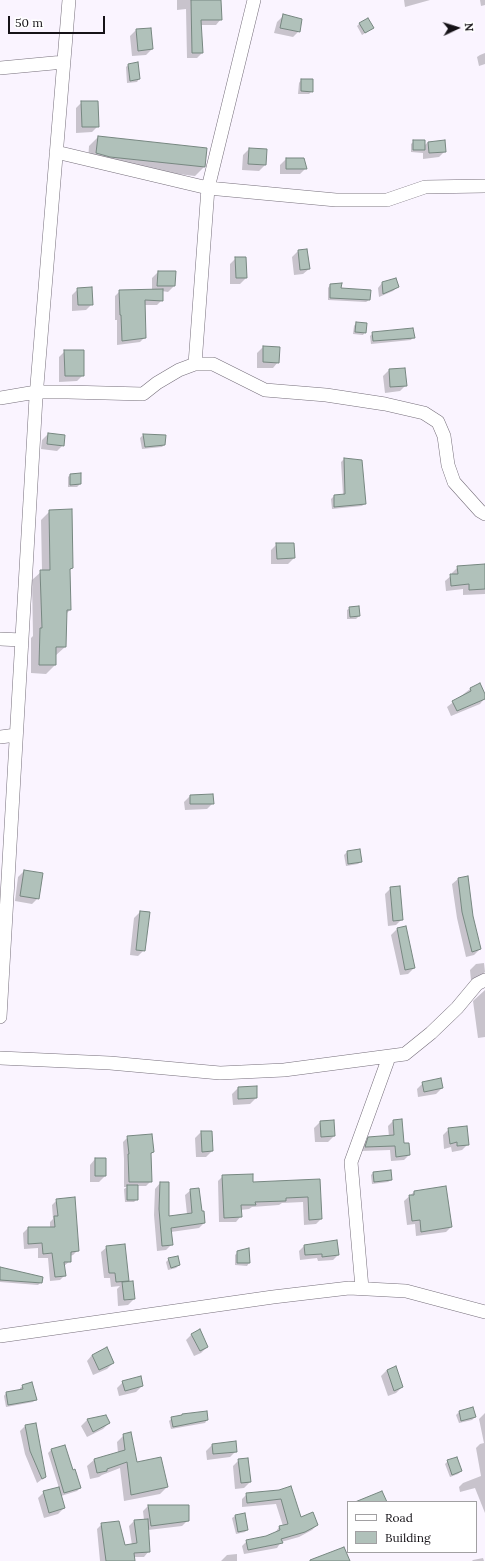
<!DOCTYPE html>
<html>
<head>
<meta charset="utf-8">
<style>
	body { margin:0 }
	#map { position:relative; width:485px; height:1561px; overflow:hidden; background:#faf4ff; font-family:Lora,serif }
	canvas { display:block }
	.legend { position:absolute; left:347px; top:1501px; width:130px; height:52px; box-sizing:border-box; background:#fff; border:1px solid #a1a0a2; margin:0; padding:5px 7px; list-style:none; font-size:12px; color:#151217 }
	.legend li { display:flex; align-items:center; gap:8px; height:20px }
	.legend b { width:20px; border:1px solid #a1a0a2 }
	.north { position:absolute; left:437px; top:8px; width:40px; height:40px; -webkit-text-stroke:3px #fff; paint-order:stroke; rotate:86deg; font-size:11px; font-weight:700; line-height:16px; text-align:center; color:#151217 }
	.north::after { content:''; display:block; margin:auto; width:14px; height:18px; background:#151217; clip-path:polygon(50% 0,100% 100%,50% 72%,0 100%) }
	.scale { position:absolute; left:8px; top:16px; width:97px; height:18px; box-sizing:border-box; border:2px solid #151217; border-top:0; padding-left:5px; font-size:12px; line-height:14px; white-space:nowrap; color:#151217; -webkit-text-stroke:3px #fff; paint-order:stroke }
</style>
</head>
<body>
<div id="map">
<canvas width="485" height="1561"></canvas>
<ul class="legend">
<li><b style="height:5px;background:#fff"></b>Road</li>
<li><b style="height:11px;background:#b0c1ba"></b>Building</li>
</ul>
<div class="north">N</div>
<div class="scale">50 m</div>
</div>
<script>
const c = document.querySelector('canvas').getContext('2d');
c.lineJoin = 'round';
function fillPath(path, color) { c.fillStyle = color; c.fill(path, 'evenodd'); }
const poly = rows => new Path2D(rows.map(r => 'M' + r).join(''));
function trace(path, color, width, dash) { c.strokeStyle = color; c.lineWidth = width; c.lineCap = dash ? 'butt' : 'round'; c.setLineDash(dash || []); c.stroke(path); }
fillPath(poly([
	[177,0,220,0,221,19,216,25,201,25,202,53,197,58,187,58,186,9,177,10],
	[404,0,430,0,405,7],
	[480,0,485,0,485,5,481,6],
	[283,16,299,31,293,37,274,33,277,22],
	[360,23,373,28,362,35,357,26],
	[150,29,152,49,146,55,132,56,130,36,136,30],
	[485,53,485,64,479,66,477,57,480,55],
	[128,65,139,79,137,82,127,83,126,67],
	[301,80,312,91,309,94,298,94,299,83],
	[82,102,98,126,92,132,76,133,76,108],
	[98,137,204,167,195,176,101,165,88,162,89,146],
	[414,141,424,146,428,142,445,151,439,157,423,159,423,153,411,152,411,144],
	[249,149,266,150,265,165,259,171,242,170,243,155],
	[286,159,303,159,306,168,300,174,280,174,280,165],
	[298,251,309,269,303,274,294,275,292,257],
	[236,258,246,278,240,284,230,284,230,264],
	[158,272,174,286,168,292,162,291,162,300,157,305,144,305,145,337,140,342,117,345,117,320,115,320,115,296,120,291,152,290,152,278],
	[382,283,398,287,393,291,379,297,378,288],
	[330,285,340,289,369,300,366,302,328,300,328,288],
	[78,289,92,304,86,310,72,311,72,295],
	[356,323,365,332,363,335,353,334,354,326],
	[373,333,413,337,411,340,371,344,370,336],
	[263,347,278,362,273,368,257,368,257,353],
	[65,351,83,375,77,381,59,382,59,357],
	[389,370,406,385,400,391,385,393,383,376],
	[48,434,63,445,57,451,41,449,42,440],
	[143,435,165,436,164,445,162,447,142,449,140,438],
	[344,459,365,503,362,506,332,509,331,499,334,496,343,495,341,462],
	[70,475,80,484,77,487,68,487,68,477],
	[50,511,72,568,69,571,70,610,66,614,65,647,55,656,55,665,46,674,31,673,31,638,33,636,32,580,42,571,41,520],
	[277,544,294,558,288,564,271,564,271,550],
	[485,565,485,594,463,595,463,589,446,591,445,581,452,575,452,573,458,567],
	[350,608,359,616,356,619,347,619,347,610],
	[480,685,485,698,480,704,451,716,447,707,470,689],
	[190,796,213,803,207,809,185,810,184,802],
	[360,851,361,862,358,864,346,866,344,855,347,852],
	[24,871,38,898,32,904,15,901,18,877],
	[458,879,472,917,480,949,474,955,466,957,457,918,452,884],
	[391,888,402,919,396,925,388,926,385,894],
	[140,912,144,950,138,956,130,955,134,918],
	[397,929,414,968,408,974,400,975,391,935],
	[484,963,485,972,479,978,471,980,470,970,476,964],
	[485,990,485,1037,478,1038,473,1001],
	[423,1083,442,1088,436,1094,418,1097,417,1089],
	[238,1088,256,1098,250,1104,233,1105,232,1094],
	[401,1120,403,1144,409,1155,404,1160,391,1161,390,1150,361,1151,364,1143,369,1138,389,1137,388,1126,393,1121],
	[320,1122,334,1136,328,1142,315,1142,314,1128],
	[449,1129,468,1144,462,1150,452,1152,451,1147,444,1149,443,1135],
	[201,1132,212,1151,206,1157,196,1157,195,1138],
	[128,1137,153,1152,150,1155,151,1181,146,1186,137,1186,137,1199,134,1202,125,1202,124,1189,127,1187,124,1187,124,1159,123,1142],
	[95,1159,105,1176,99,1182,90,1182,90,1165],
	[373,1173,391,1180,388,1182,372,1184,371,1175],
	[223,1176,253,1183,319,1180,321,1219,316,1224,304,1225,303,1202,282,1203,279,1205,252,1207,249,1209,240,1210,241,1216,236,1222,219,1222,218,1181],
	[160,1183,168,1217,187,1214,185,1195,191,1190,201,1212,204,1223,199,1228,171,1232,172,1244,166,1250,157,1251,154,1215,155,1189],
	[414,1192,451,1227,446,1232,416,1236,415,1224,407,1225,404,1201],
	[57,1200,78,1250,73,1255,70,1256,70,1261,64,1266,65,1275,60,1280,50,1281,48,1258,38,1258,38,1248,24,1249,23,1233,28,1228,50,1228,50,1222,53,1219,52,1205],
	[336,1241,338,1255,333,1260,318,1261,317,1258,300,1260,299,1251,304,1246],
	[107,1247,128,1281,126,1283,134,1299,128,1305,118,1306,117,1289,120,1286,111,1287,110,1278,104,1278,101,1252],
	[238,1252,249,1263,247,1266,235,1265,235,1255],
	[169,1259,179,1265,176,1268,168,1270,166,1262],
	[0,1269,41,1282,38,1285,0,1282],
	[191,1335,207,1347,201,1353,194,1356,186,1340],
	[92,1355,113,1363,107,1369,93,1375,87,1361],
	[395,1368,402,1387,396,1393,388,1396,381,1376,387,1370],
	[123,1382,142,1386,136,1392,119,1396,117,1388],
	[23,1386,36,1399,33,1402,6,1407,4,1396,6,1393,20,1391,20,1388],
	[472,1409,475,1417,472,1420,459,1423,456,1415,459,1412],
	[485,1413,485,1513,475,1488,460,1492,459,1487,463,1483,481,1476,476,1448,480,1444,484,1443,479,1419],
	[105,1416,109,1423,103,1429,87,1437,81,1426,87,1420],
	[172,1418,207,1420,205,1423,171,1429,169,1421],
	[25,1426,45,1477,37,1483,25,1454,20,1431],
	[124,1435,136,1463,167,1487,160,1494,124,1501,120,1468,102,1475,99,1477,90,1479,87,1466,95,1459,118,1453,117,1442],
	[235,1442,236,1451,230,1457,207,1460,206,1451,212,1445],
	[65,1446,72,1471,80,1488,77,1491,61,1496,64,1508,58,1514,44,1518,38,1498,44,1492,59,1488,48,1453,51,1450],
	[239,1460,250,1482,244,1488,235,1489,233,1466],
	[448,1461,461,1471,458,1474,450,1477,445,1464],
	[280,1491,300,1518,317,1525,312,1530,299,1537,281,1542,277,1548,244,1554,242,1546,247,1541,267,1537,275,1533,279,1527,283,1526,276,1504,242,1507,242,1499,247,1494],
	[148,1506,188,1520,182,1526,148,1530,149,1551,144,1557,134,1557,134,1561,100,1561,97,1529,102,1524,124,1546,132,1545,129,1526,134,1521,144,1520,143,1511],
	[244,1514,247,1530,245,1532,236,1534,232,1518,235,1516],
	[237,1554,237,1561,221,1561,227,1555],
	[483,1558,484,1561,472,1561,473,1560]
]), '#0003');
const building = poly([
	[191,0,221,0,222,20,201,20,203,53,192,53,191,0],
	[283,14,302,19,300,32,280,28,283,14],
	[368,18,374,28,365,33,359,23,368,18],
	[151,28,153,49,138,51,136,29,151,28],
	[138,62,140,79,130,81,128,64,138,62],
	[301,79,313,79,313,92,301,91,301,79],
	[81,101,98,101,99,127,82,127,81,101],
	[98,136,207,148,205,167,110,157,96,153,98,136],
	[413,140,425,140,425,150,413,150,413,140],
	[445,140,446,152,429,153,428,142,445,140],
	[249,148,267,149,266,165,248,164,249,148],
	[286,158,304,158,307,169,286,169,286,158],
	[307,249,310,269,300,270,298,250,307,249],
	[235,257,246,257,247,278,236,278,235,257],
	[158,271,176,271,175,286,157,286,158,271],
	[396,278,399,287,383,294,382,282,396,278],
	[342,283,341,288,371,290,370,300,330,298,330,284,342,283],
	[92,287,93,305,78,305,77,288,92,287],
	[163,289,163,301,145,300,146,338,122,341,121,315,120,315,119,290,163,289],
	[356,322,367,323,366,333,355,332,356,322],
	[413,328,415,338,373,341,372,332,413,328],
	[263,346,280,347,279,363,263,362,263,346],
	[64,350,84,350,84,376,65,376,64,350],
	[405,368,407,386,390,387,389,369,405,368],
	[48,433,65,435,64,446,47,444,48,433],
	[143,434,166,435,165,445,145,447,143,434],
	[344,458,362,460,366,504,334,507,334,495,345,494,344,458],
	[81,473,81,484,70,485,70,474,81,473],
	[72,509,73,568,70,569,71,610,67,610,66,647,56,647,56,665,39,665,40,628,42,628,40,570,50,570,49,510,72,509],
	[276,543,294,543,295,558,277,559,276,543],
	[485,564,485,589,469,590,469,584,451,586,450,574,458,574,457,566,485,564],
	[359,606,360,616,350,617,349,607,359,606],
	[480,683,485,694,485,699,457,711,452,701,471,691,470,688,480,683],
	[213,794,214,804,190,804,190,795,213,794],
	[360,849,362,862,348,864,347,851,360,849],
	[24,870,43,873,39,899,20,896,24,870],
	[468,876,473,916,481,949,472,952,462,912,458,878,468,876],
	[400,886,403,920,393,921,390,887,400,886],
	[140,911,150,912,145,951,136,950,140,911],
	[406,926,415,968,405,970,397,928,406,926],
	[441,1078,443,1088,424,1092,422,1082,441,1078],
	[257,1086,257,1098,238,1099,238,1087,257,1086],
	[402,1119,404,1143,409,1143,410,1155,396,1157,395,1146,365,1147,368,1137,394,1135,393,1120,402,1119],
	[334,1120,335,1136,321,1137,320,1121,334,1120],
	[467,1126,469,1145,457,1146,457,1142,450,1144,448,1128,467,1126],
	[201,1131,212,1131,213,1151,202,1152,201,1131],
	[152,1134,154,1152,151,1153,152,1182,129,1182,128,1154,129,1154,127,1136,152,1134],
	[95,1158,106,1158,106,1176,95,1176,95,1158],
	[391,1170,392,1180,374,1182,373,1172,391,1170],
	[253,1174,253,1182,320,1179,322,1219,309,1220,308,1197,286,1198,286,1201,255,1202,256,1205,241,1205,242,1217,224,1218,222,1175,253,1174],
	[160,1182,169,1182,169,1216,192,1213,190,1189,199,1188,202,1211,204,1211,205,1223,171,1228,173,1245,162,1246,159,1209,160,1182],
	[127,1185,138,1185,138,1200,127,1200,127,1185],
	[446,1186,452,1227,421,1232,420,1220,412,1221,409,1195,414,1195,414,1191,446,1186],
	[75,1197,79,1251,71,1252,71,1262,64,1262,66,1276,55,1277,52,1253,43,1254,42,1243,28,1244,28,1227,55,1227,54,1216,58,1216,56,1199,75,1197],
	[337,1240,339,1255,322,1257,322,1254,305,1255,304,1245,337,1240],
	[125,1244,129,1281,116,1282,115,1273,109,1273,106,1246,125,1244],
	[249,1248,250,1263,237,1263,237,1251,249,1248],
	[178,1256,180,1265,171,1268,168,1258,178,1256],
	[0,1267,43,1277,42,1283,0,1280,0,1267],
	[133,1281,135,1299,124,1300,122,1282,133,1281],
	[200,1329,208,1347,200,1351,191,1334,200,1329],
	[107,1347,114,1363,99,1370,92,1355,107,1347],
	[396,1366,403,1387,394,1391,387,1370,396,1366],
	[141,1376,143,1386,125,1391,122,1381,141,1376],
	[32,1382,37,1400,8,1405,6,1392,23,1389,22,1385,32,1382],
	[473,1407,476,1417,461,1421,459,1411,473,1407],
	[207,1411,208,1420,173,1427,171,1417,182,1415,182,1414,207,1411],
	[106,1415,110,1423,93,1432,87,1419,106,1415],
	[36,1423,46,1477,42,1479,30,1451,25,1425,36,1423],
	[131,1432,137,1462,161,1457,168,1487,131,1495,127,1462,107,1469,107,1471,97,1473,94,1459,125,1450,123,1434,131,1432],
	[236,1441,237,1452,213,1454,212,1444,236,1441],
	[65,1445,73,1470,75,1469,81,1488,64,1493,51,1449,65,1445],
	[457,1457,462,1471,452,1475,447,1460,457,1457],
	[248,1458,251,1482,241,1483,238,1459,248,1458],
	[291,1486,301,1517,313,1512,318,1525,305,1532,281,1539,283,1543,248,1550,246,1540,266,1536,280,1530,279,1526,288,1524,281,1499,247,1503,246,1493,279,1490,291,1486],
	[59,1487,65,1508,49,1513,43,1491,59,1487],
	[382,1491,387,1502,355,1502,382,1491],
	[148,1505,189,1505,189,1521,151,1526,148,1505],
	[245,1513,248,1530,238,1532,235,1515,245,1513],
	[148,1519,150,1552,134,1553,135,1561,106,1561,101,1523,119,1521,125,1545,137,1543,134,1520,148,1519],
	[344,1547,350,1561,310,1561,310,1560,344,1547]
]);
fillPath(building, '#b0c1ba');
trace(building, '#778781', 1);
const minor = poly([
	[0,68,64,62],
	[56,152,208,188,336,200,387,200,425,187,485,186],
	[195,364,208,188,254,0],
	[0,398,36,392,68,392,143,394,157,383,179,370,195,364,213,364,265,390,326,395,385,404,424,413,438,422,444,436,448,465,454,482,480,511,485,514],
	[0,639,22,640],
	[0,737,16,735],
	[0,1017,36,397,69,0],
	[0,1058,110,1063,220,1073,284,1070,405,1054,431,1033,457,1008,477,984,485,980],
	[362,1288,351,1162,389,1057],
	[0,1336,273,1297,349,1288,406,1291,485,1312]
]);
trace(minor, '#766f7b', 14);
trace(minor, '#fff', 13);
</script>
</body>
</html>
